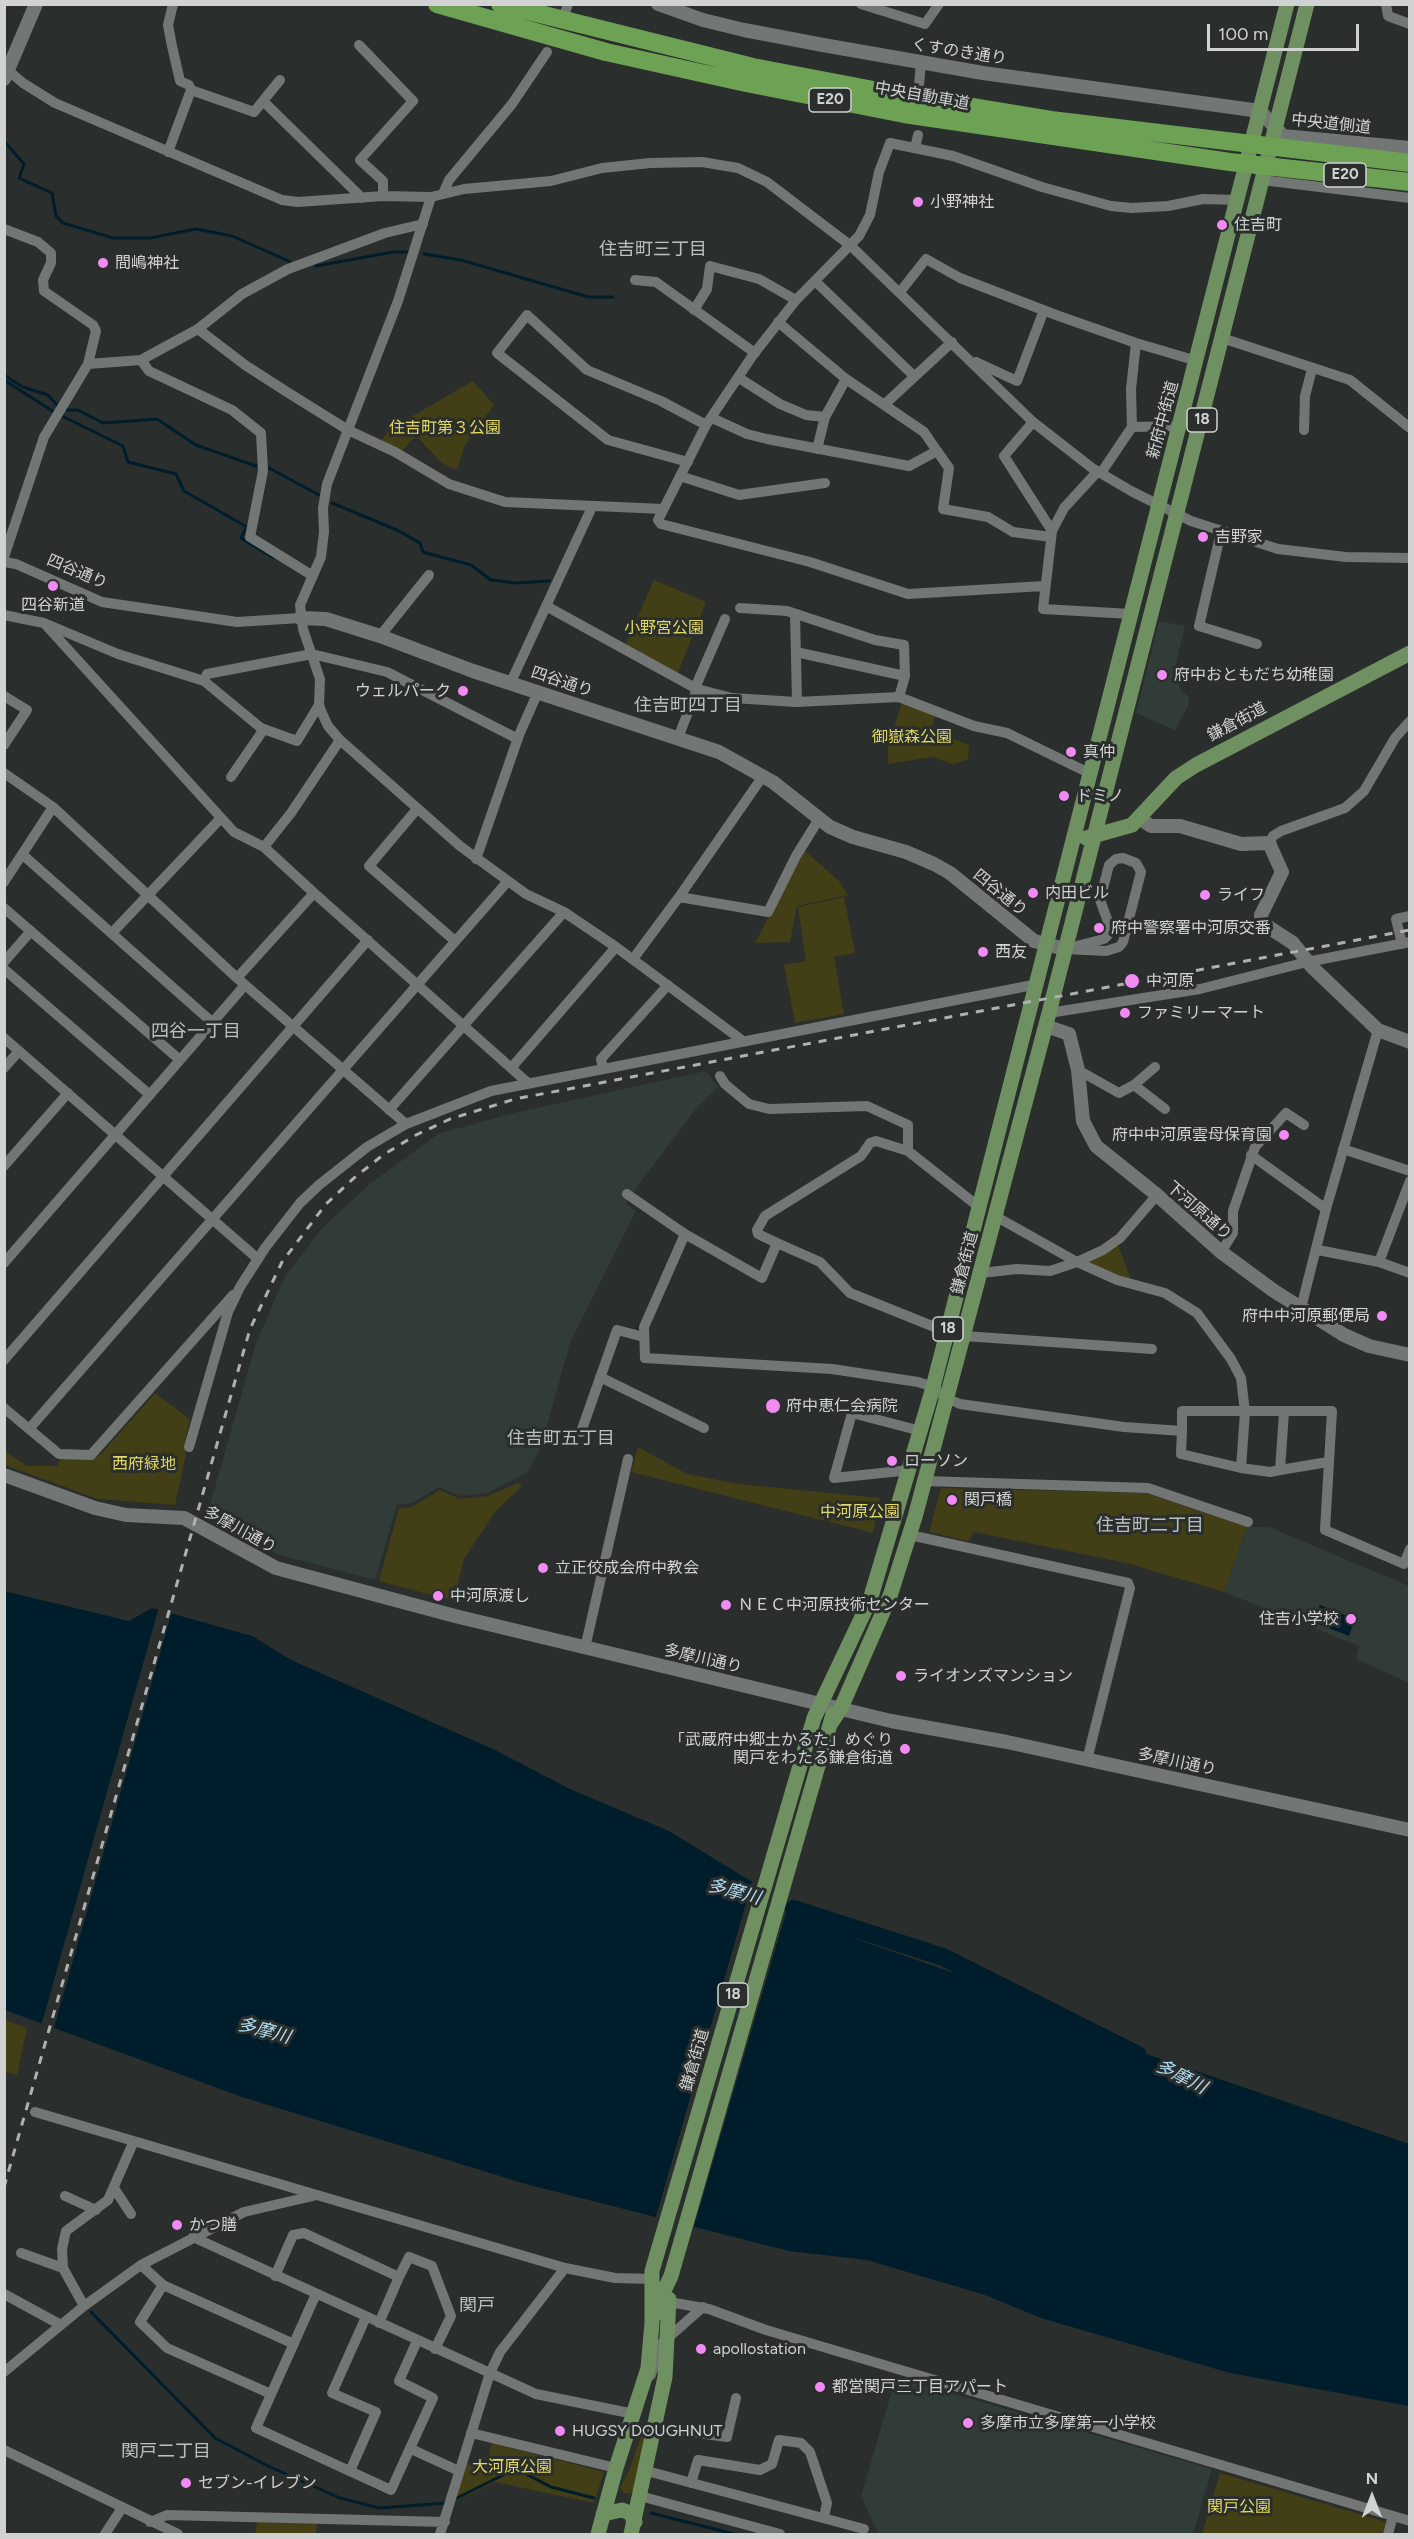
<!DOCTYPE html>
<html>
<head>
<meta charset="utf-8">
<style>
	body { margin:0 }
	#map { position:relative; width:1414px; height:2539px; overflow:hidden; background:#2a2e2c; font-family:Figtree,sans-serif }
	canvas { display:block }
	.frame { position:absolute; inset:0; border:6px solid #d0d3d2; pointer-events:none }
	.north { position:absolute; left:1342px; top:2467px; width:60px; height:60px; -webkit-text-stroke:4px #2a2e2c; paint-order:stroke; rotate:0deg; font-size:16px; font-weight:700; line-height:24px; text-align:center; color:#d0d3d2 }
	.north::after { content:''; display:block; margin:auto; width:21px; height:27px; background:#d0d3d2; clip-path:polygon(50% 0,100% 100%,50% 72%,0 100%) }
	.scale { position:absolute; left:1207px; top:24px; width:152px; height:27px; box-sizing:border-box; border:3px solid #d0d3d2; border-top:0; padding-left:8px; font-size:18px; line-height:21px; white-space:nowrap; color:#d0d3d2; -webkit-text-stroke:4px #2a2e2c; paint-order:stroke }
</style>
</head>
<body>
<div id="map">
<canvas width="1414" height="2539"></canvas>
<div class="frame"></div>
<div class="north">N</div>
<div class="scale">100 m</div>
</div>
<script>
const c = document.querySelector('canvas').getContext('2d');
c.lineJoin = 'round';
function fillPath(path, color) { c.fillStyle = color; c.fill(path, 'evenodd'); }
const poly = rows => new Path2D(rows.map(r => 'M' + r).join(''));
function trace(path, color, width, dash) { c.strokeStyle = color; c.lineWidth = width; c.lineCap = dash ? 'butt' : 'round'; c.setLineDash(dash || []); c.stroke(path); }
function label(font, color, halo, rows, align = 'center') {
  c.font = font + ' Figtree,"Noto Sans JP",sans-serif'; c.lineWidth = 6; c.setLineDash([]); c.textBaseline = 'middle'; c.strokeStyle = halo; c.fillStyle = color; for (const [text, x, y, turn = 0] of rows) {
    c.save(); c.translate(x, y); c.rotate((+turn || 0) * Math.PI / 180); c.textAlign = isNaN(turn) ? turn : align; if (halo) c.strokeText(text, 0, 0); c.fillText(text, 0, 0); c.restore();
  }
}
fillPath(poly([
	[1159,621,1185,626,1174,673,1183,676,1179,688,1189,698,1188,707,1175,730,1136,713],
	[706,1071,718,1087,696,1109,625,1203,636,1211,570,1343,541,1447,527,1473,487,1493,460,1496,439,1487,412,1503,397,1505,375,1580,280,1555,252,1543,236,1525,209,1508,256,1343,285,1276,324,1226,371,1183,438,1134,509,1114],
	[1247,1527,1269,1527,1409,1586,1409,1683,1356,1659,1359,1646,1224,1592],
	[896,2377,1212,2469,1193,2534,878,2534,861,2496]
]), '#313b37');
fillPath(poly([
	[473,381,494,405,465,445,457,470,442,463,416,436,399,454,380,442,390,429],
	[654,580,706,602,677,675,624,648],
	[902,702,935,715,931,730,969,745,968,760,953,764,932,757,888,764,888,731,893,731],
	[804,850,839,881,848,895,797,906,790,942,755,943],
	[844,897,855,953,834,957,844,1014,795,1023,784,965,806,961,798,907],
	[1117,1242,1132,1282,1117,1278,1085,1259],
	[155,1393,190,1419,184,1445,186,1454,175,1505,98,1499,5,1465,4,1451,27,1466,57,1466,61,1458,92,1459,101,1454],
	[638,1447,687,1474,739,1484,880,1498,873,1533,631,1472],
	[518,1483,522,1486,496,1511,464,1559,454,1601,379,1581,399,1508,412,1507,440,1490,460,1499,488,1496],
	[941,1488,1146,1493,1247,1527,1224,1592,1127,1563,974,1532,968,1541,929,1532],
	[5,2020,27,2028,17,2075,5,2072],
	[650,2422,634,2493,625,2494,620,2488,630,2468,645,2424],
	[492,2443,604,2472,594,2503,495,2482,452,2503,466,2463,486,2467],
	[1220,2473,1386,2522,1382,2534,1202,2534],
	[257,2522,317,2524,316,2534,255,2534]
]), '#423e15');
fillPath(poly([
	[4,1591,129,1621,152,1608,252,1636,291,1660,493,1749,570,1789,669,1831,744,1877,859,1940,960,1975,1062,2025,1409,2144,1409,2406,1230,2373,1041,2318,985,2295,867,2260,789,2251,526,2184,242,2097,5,2010],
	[1320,1605,1355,1619,1349,1636,1314,1622]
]), '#001d2b');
fillPath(poly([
	[159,1607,172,1611,53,2031,41,2026],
	[753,1879,771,1889,672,2224,655,2220],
	[772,1889,790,1899,693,2230,673,2225]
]), '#2a2e2c');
trace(poly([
	[4,141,24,164,19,178,52,193,56,216,63,223,113,238,150,238,196,229,232,236,291,262],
	[424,254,461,260,588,297,613,297],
	[316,266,393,252,408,252],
	[4,375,23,387,48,395,57,405],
	[4,380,54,412],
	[66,410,78,410,103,423,157,419,196,445,256,466],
	[62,416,123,446,128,462,176,474,184,491,247,527,241,538,274,558],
	[269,468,319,495],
	[332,503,397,530,420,543,423,552,471,565,491,580,516,583,549,581],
	[91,2312,215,2438,268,2466,340,2498,379,2508,447,2503],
	[453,2500,509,2472,524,2473,551,2487,594,2498],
	[651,2513,734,2534]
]), '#001d2b', 3);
trace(poly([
	[794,1909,943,1957,1138,2055]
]), '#001d2b', 18);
trace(poly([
	[861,4,925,24,939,4],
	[1386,4,1388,16,1410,24],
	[566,10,568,4],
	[359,45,413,101,360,160,383,181,383,196],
	[4,67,23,83,55,103,282,200,298,202,383,196,431,197,464,189,551,181,602,168,650,163,702,162,738,168,767,182,851,246,1033,422,1092,468,1131,491,1191,521,1278,549,1346,557,1410,558],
	[919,85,921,62],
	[191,90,254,112,280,80],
	[263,101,362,198],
	[915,148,918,135],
	[168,152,191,90,189,85,180,81,172,46,168,25,173,4],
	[1262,180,1410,198],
	[443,194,449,180,512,104,547,52],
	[431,197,398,301,327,484,323,508,324,532,321,557,300,605,303,629,320,679,319,705,322,713,328,726,340,740,460,846,526,894,564,912,616,947,743,1041],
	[4,229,38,242,51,253,51,263,43,280,44,291,93,325,96,331,88,364],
	[635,280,656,282,755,353],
	[815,281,914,376],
	[900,292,926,259,960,278,1056,315,1136,343,1197,361],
	[694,310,707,289,710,266,759,279,796,300],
	[778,322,846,379,924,432,937,451],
	[198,329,245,365,287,392,348,430,395,452,449,484,505,502,663,509],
	[1222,338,1350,380,1410,428],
	[141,360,149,371,232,410,261,433,263,471,250,537,313,576],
	[976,362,1017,381,1044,310],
	[739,378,780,404,806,415,825,417],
	[885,404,952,342],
	[712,418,747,434,767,439,909,466,937,451,949,468,943,509,988,517,1013,532,1051,537],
	[1033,422,1004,456,1052,531],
	[1132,427,1131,389,1136,343],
	[1304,430,1305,396,1312,369],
	[817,449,825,417,846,379],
	[688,462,608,440,497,353,527,315,587,370,661,401,706,425],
	[1098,471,1064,508,1052,531,1043,609,1131,614],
	[1101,473,1132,427,1180,426],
	[680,476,739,495,825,483],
	[1221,532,1199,626,1257,644],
	[4,557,44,437,88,364,141,360,198,329,242,294,288,269,385,233,423,224],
	[4,562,16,564,102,602,237,622,300,618],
	[1044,586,908,594,810,562,661,524,658,520,706,425,753,355,796,300,859,236,870,215,879,172,890,143,953,156,1042,187,1111,206,1132,208,1168,206,1203,199,1238,200],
	[546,606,697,689,732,698,797,702,899,697,974,726,1007,733,1091,774],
	[740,608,787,611,875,640,904,645,905,676],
	[795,614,797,702],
	[4,615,44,623,118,654,204,681,261,728,297,741,319,705],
	[44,623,234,832,264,847,314,893],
	[380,636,429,575],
	[796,652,905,676,899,697],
	[204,681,207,674,312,654,387,672,518,739],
	[510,684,592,507],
	[695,688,725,619],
	[4,696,27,710,4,745],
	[678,738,697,689],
	[4,773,53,807,237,978,406,1124],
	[231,777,264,729],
	[417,809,369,866,455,941],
	[1269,843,1273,836,1281,831,1345,808,1364,791,1395,738,1410,721],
	[264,847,291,813,340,740],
	[23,855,213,1023],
	[1123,858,1136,863,1141,872,1123,942,1119,947,1106,951,1065,949,1104,939,1108,935,1110,927,1100,900,1109,865,1116,859,1123,858],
	[476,859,519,735,538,692],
	[4,882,53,807],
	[679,897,763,776],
	[4,908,180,1060],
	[112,933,221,818],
	[1402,944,1396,919,1410,916],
	[633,959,679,897,768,912,796,856,819,819],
	[4,962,31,931],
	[4,969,150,1095],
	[237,978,314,893,528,1083],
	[1049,1013,1200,989,1307,962,1410,942],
	[4,1038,258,1259],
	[512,1067,616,947],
	[4,1068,19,1051],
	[603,1069,601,1059,668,985],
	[1078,1070,1119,1093,1134,1085,1155,1067],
	[720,1076,725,1084,749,1104,769,1109,867,1106,908,1125,908,1151,979,1207],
	[1134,1085,1165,1109],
	[389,1110,564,912],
	[1343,1149,1410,1171],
	[1251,1155,1326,1209],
	[4,1166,68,1093],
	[627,1194,685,1234,762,1278,777,1243,758,1234,757,1230,765,1216,861,1156,870,1143,876,1141,908,1151],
	[995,1216,1077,1262,1117,1280,1165,1293,1197,1313,1231,1359,1241,1378,1245,1412,1241,1468,1181,1454,1182,1431],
	[685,1234,644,1327,645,1358,832,1369,918,1382,933,1387,946,1398,960,1404,1124,1427,1182,1431,1182,1411,1332,1411,1325,1530,1404,1564,1410,1549],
	[777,1243,820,1262,850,1293,947,1332],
	[1318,1250,1379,1262,1410,1273],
	[1221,1252,1233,1233,1233,1211,1255,1147,1286,1113,1304,1125],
	[1379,1262,1410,1181],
	[4,1263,245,985],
	[981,1273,1017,1269,1050,1271,1077,1262,1103,1250,1120,1238,1157,1195],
	[1301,1308,1326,1209,1378,1030],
	[964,1336,1152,1349],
	[4,1360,368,940],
	[600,1377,704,1428],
	[4,1408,59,1454,91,1455,233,1295],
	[1284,1412,1280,1470,1328,1462],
	[29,1429,508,881],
	[581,1432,617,1330,644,1337],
	[189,1447,228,1312,240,1287,265,1248,300,1203,319,1185,367,1147,406,1124,491,1091,1038,984],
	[1241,1468,1270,1472,1280,1470],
	[910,1470,834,1478,852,1413,921,1431],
	[924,1481,1148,1488,1248,1522],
	[910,1535,1128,1583,1130,1588,1087,1760],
	[585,1648,628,1459],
	[35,2112,565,2268],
	[114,2188,131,2214],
	[65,2196,96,2210],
	[193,2237,536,2394,634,2414],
	[21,2253,63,2268],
	[141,2265,163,2285,294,2344],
	[275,2276,293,2235,304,2233,399,2277,379,2323],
	[399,2277,409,2257,432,2266,451,2316,435,2349],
	[163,2285,140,2322,167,2348,271,2394],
	[4,2294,61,2325],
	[316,2294,256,2428,391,2490,433,2398,399,2381,417,2341],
	[669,2302,709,2309,766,2330,1410,2521],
	[84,2306,63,2268,62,2249,66,2231,108,2200,133,2143],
	[4,2372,84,2306,141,2265,244,2212,313,2196],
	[651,2375,661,2344,703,2307],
	[655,2427,727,2437,736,2398],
	[471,2433,616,2468],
	[411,2449,459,2471],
	[4,2450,178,2534],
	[350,2471,376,2412,332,2393,366,2317],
	[647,2471,864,2529],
	[691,2483,698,2460,760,2470,772,2464,779,2440,801,2443,810,2452,827,2503,824,2517],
	[640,2496,780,2534],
	[150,2522,167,2515,445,2522],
	[105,2534,122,2508],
	[440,2534,490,2373,500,2352,565,2268,615,2278,651,2279],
	[1388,2534,1393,2516]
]), '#727674', 10);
trace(poly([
	[658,4,703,20,744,30,823,45,983,73,1260,111,1283,136,1410,148],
	[4,79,36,4],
	[300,618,326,619,380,636,473,671,719,752,773,782,830,827,853,837,906,852,934,864,950,873,1034,941,1065,949],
	[1139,818,1151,826,1180,826,1241,844,1269,843,1282,872,1261,915,1262,923,1293,943,1312,967,1378,1030,1410,1042],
	[1046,1026,1069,1034,1078,1070,1083,1121,1096,1146,1157,1195,1221,1252,1274,1291,1344,1335,1369,1346,1410,1355],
	[4,1475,95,1508,126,1515,184,1518,276,1568,455,1616,891,1721,1007,1742,1410,1830]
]), '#727674', 14);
trace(poly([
	[1086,838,1132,825,1176,778,1196,765,1410,653],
	[831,1723,841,1708,890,1596,915,1517,1049,1013,1307,4],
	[659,2313,662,2295,671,2276,833,1714],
	[603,2514,622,2510,630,2513,635,2522],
	[598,2534,616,2468,648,2368,652,2323,652,2271,814,1718,870,1600,932,1391,1287,4],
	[631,2534,665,2377,669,2299]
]), '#6f9060', 15);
trace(poly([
	[437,4,606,52,746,83,904,114,1230,162,1410,182],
	[500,4,753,67,905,96,1051,120,1410,163]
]), '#6da153', 18);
trace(poly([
	[4,2187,250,1329,282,1262,326,1204,354,1178,383,1155,416,1135,450,1119,515,1099,1410,930]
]), '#aeb1b0', 3, [8, 8]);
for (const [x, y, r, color] of [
	[918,202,6,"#f28af3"],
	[1222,225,6,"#f28af3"],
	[103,263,6,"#f28af3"],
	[1203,537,6,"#f28af3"],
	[53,586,6,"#f28af3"],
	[1162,675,6,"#f28af3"],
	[463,691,6,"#f28af3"],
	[1071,752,6,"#f28af3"],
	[1064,796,6,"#f28af3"],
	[1033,893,6,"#f28af3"],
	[1205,895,6,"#f28af3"],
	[1099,928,6,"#f28af3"],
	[983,952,6,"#f28af3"],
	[1132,981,8,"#f28af3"],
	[1125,1013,6,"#f28af3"],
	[1284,1135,6,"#f28af3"],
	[1382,1316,6,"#f28af3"],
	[773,1406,8,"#f28af3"],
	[892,1461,6,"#f28af3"],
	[952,1500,6,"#f28af3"],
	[543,1568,6,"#f28af3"],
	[438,1596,6,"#f28af3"],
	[726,1605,6,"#f28af3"],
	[1351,1619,6,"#f28af3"],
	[901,1676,6,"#f28af3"],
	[905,1749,6,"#f28af3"],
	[177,2225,6,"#f28af3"],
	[701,2349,6,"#f28af3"],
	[820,2387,6,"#f28af3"],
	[968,2423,6,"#f28af3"],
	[560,2431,6,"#f28af3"],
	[186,2483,6,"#f28af3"]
]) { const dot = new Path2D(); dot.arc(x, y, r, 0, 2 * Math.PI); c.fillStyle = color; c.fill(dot); trace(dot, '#2a2e2c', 2); }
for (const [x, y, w] of [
	[830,100,42],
	[1345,175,42],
	[1202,420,30],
	[948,1329,30],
	[733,1995,30]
]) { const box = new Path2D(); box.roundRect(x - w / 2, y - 12, w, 24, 4.5); c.fillStyle = '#2a2e2c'; c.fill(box); trace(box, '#d0d3d2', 1.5); }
label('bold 15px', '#d0d3d2', null, [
	["E20",830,100],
	["E20",1345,175],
	["18",1202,420],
	["18",948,1329],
	["18",733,1995]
]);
label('16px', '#d0d3d2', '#2a2e2c', [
	["くすのき通り",959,52,9],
	["中央自動車道",922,96,10],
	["中央道側道",1331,124,6],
	["新府中街道",1163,420,-75],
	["四谷通り",77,572,23],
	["四谷通り",562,682,18],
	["鎌倉街道",1237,722,-28],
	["四谷通り",1000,893,39],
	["下河原通り",1199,1211,41],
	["鎌倉街道",965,1263,-76],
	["多摩川通り",240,1530,29],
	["多摩川通り",703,1659,13],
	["多摩川通り",1177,1762,12],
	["鎌倉街道",695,2060,-74]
]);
label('16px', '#d0d3d2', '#2a2e2c', [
	["小野神社",930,202],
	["住吉町",1234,225],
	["間嶋神社",115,263],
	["吉野家",1215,537],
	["四谷新道",53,605,"center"],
	["府中おともだち幼稚園",1174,675],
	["ウェルパーク",451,691,"right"],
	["真仲",1083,752],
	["ドミノ",1076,796],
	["内田ビル",1045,893],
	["ライフ",1217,895],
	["府中警察署中河原交番",1111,928],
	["西友",995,952],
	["中河原",1146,981],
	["ファミリーマート",1137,1013],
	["府中中河原雲母保育園",1272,1135,"right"],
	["府中中河原郵便局",1370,1316,"right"],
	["府中恵仁会病院",786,1406],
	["ローソン",904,1461],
	["関戸橋",964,1500],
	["立正佼成会府中教会",555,1568],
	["中河原渡し",450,1596],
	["ＮＥＣ中河原技術センター",738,1605],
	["住吉小学校",1339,1619,"right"],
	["ライオンズマンション",913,1676],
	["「武蔵府中郷土かるた」めぐり",893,1740,"right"],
	["関戸をわたる鎌倉街道",893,1758,"right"],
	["かつ膳",189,2225],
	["apollostation",713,2349],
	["都営関戸三丁目アパート",832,2387],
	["多摩市立多摩第一小学校",980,2423],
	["HUGSY DOUGHNUT",572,2431],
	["セブン-イレブン",198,2483]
], 'left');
label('16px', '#e3d962', '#2a2e2c', [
	["住吉町第３公園",445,428],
	["小野宮公園",664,628],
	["御嶽森公園",912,737],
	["西府緑地",144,1464],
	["中河原公園",860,1512],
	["大河原公園",512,2467],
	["関戸公園",1239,2507]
]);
label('18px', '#bcc1bf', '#2a2e2c', [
	["住吉町三丁目",653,250],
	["住吉町四丁目",688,706],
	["四谷一丁目",196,1032],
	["住吉町五丁目",561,1439],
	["住吉町二丁目",1150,1526],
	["関戸",477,2306],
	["関戸二丁目",166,2452]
]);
label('italic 18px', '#b3dff6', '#2a2e2c', [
	["多摩川",734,1892,15],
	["多摩川",264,2031,15],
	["多摩川",1181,2077,27]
]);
</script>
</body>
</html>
